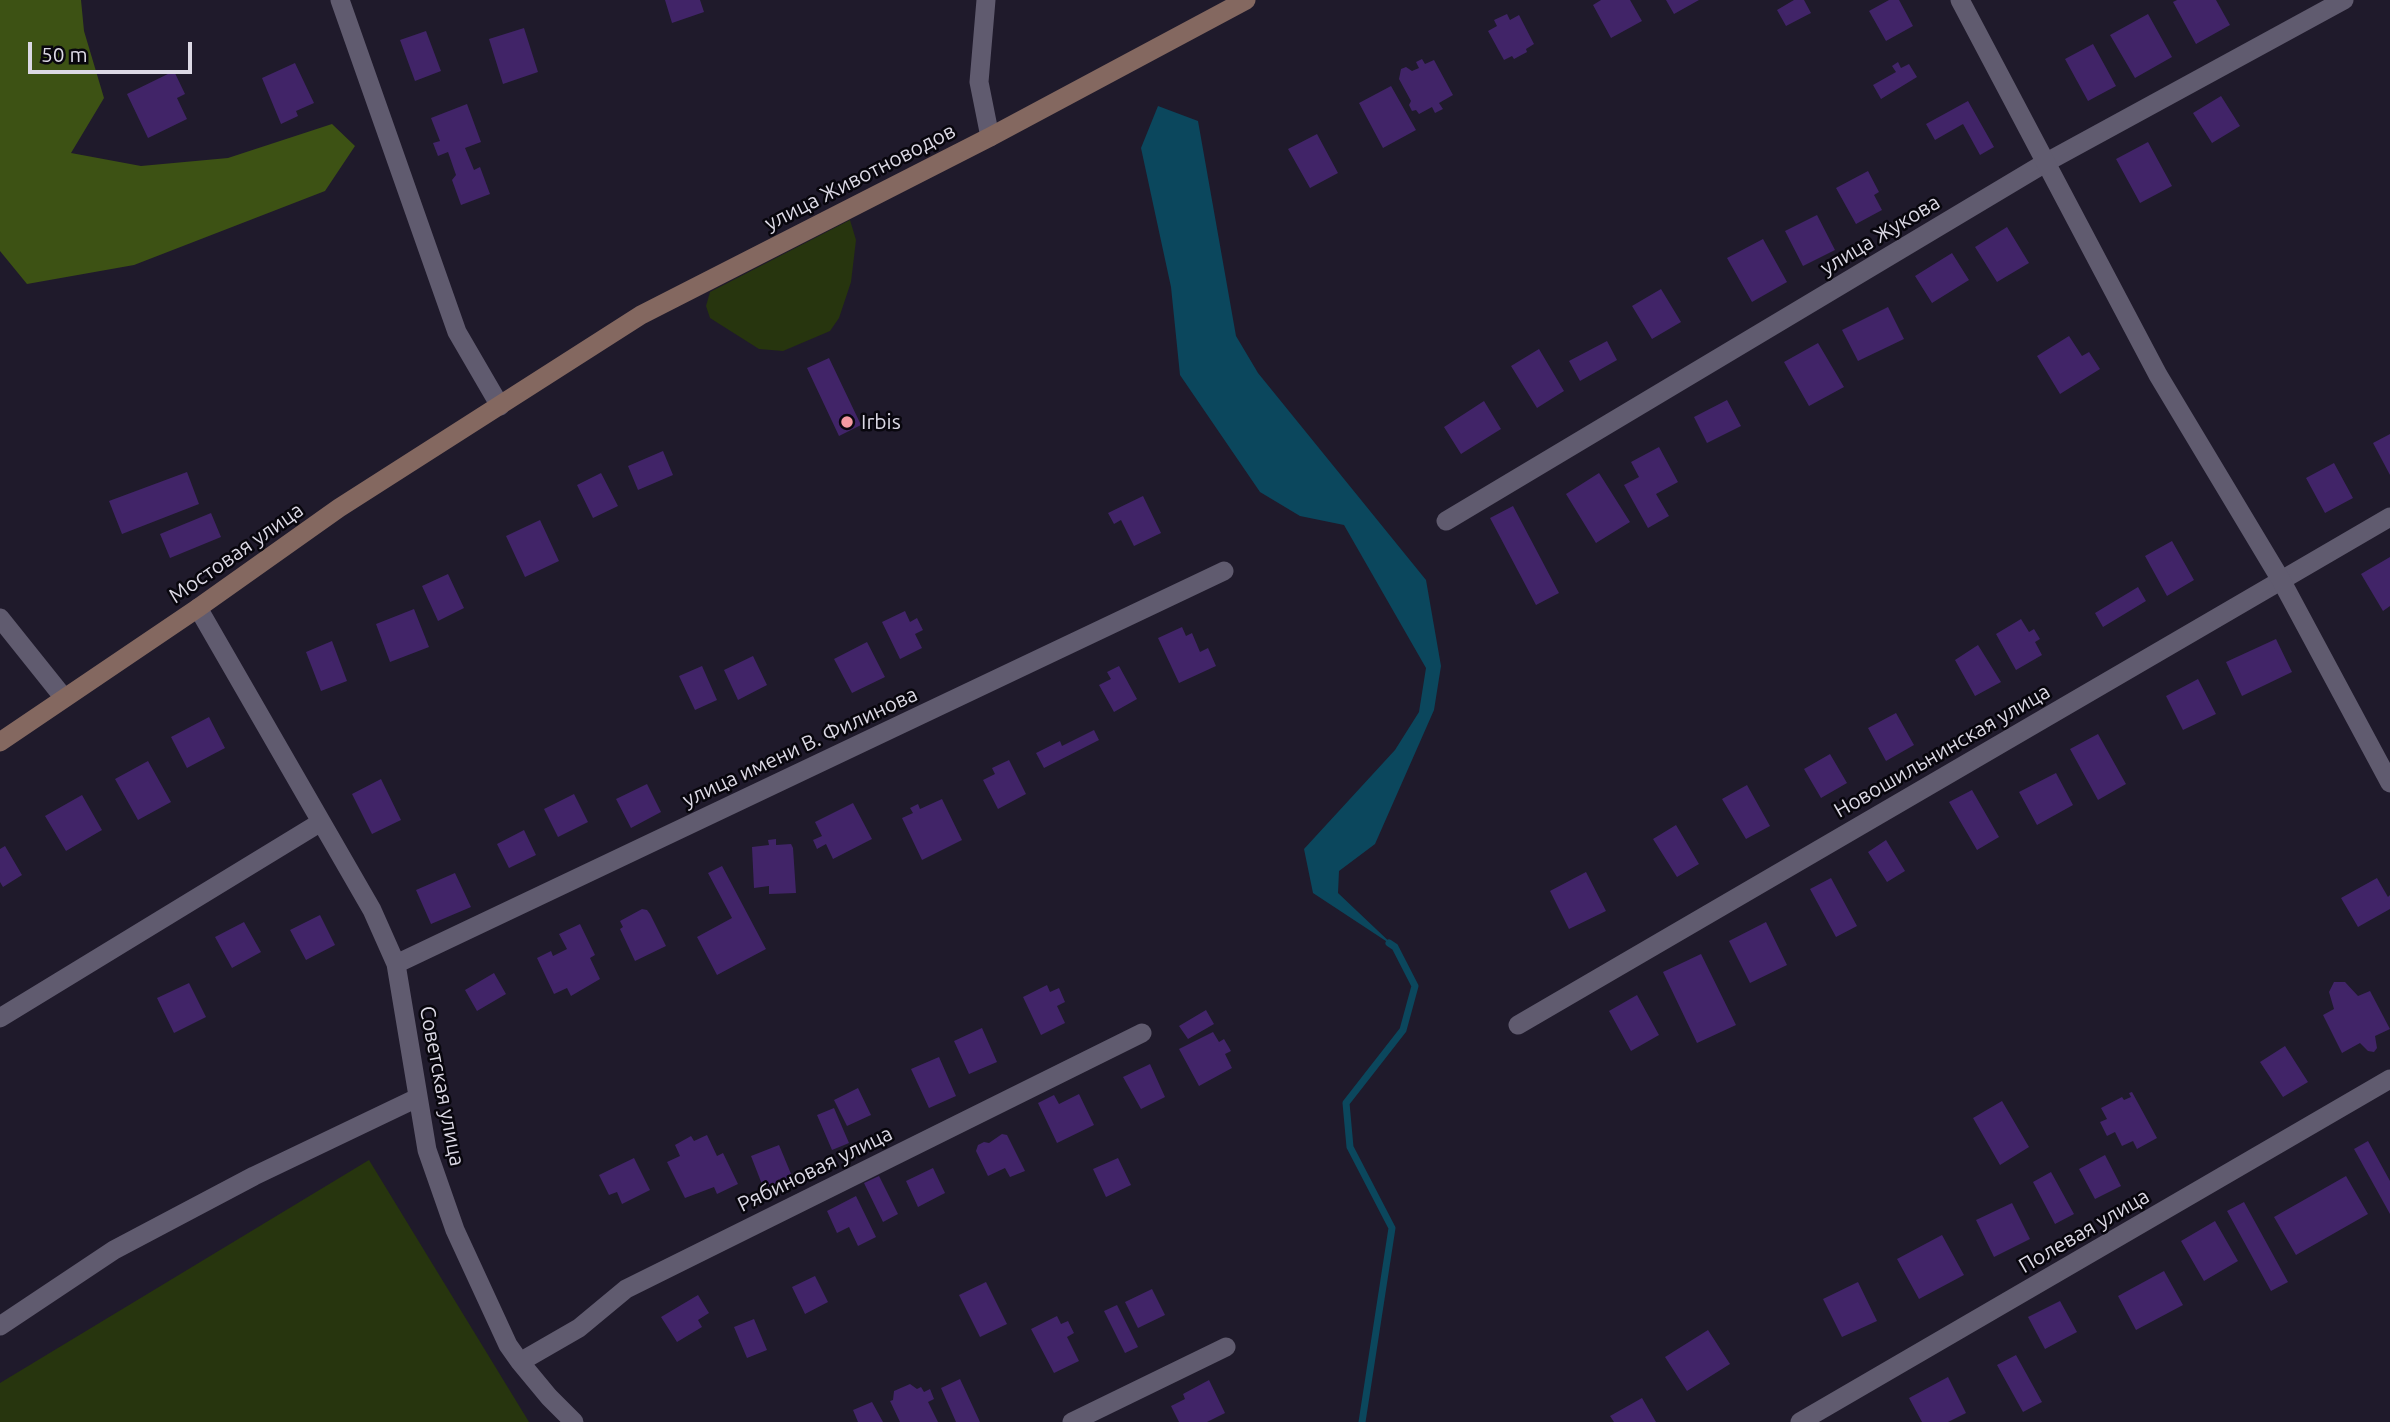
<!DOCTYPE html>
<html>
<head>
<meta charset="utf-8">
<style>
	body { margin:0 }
	#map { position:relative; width:2390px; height:1422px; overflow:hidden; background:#1f1a2b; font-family:Ubuntu,sans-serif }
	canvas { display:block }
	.scale { position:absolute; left:28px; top:42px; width:164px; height:32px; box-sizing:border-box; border:4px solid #dcd9e5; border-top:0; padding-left:9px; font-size:21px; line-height:24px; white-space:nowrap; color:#dcd9e5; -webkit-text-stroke:5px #08060d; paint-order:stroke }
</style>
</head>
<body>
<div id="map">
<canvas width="2390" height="1422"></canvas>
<div class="scale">50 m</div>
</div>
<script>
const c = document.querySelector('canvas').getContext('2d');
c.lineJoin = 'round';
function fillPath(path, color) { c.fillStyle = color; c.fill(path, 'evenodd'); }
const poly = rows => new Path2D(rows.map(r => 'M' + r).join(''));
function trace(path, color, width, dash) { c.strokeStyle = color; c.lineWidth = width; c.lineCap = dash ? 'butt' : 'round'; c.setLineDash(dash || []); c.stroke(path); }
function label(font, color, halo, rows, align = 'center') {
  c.font = font + ' Ubuntu,sans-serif'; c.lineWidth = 5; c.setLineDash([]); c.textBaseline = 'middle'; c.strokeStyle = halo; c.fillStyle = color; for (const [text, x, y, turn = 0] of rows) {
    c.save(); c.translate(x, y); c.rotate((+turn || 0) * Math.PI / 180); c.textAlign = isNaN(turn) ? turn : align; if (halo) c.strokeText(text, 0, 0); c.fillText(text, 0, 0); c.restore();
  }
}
fillPath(poly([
	[850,220,856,240,851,282,839,318,830,331,783,351,759,349,710,318,706,306,710,292],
	[369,1160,529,1422,0,1422,0,1383]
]), '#27350e');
fillPath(poly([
	[0,0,81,0,84,31,104,98,71,153,141,166,228,158,332,124,355,146,325,191,134,265,27,284,0,251]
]), '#3d5214');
fillPath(poly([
	[1158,106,1198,121,1236,336,1258,373,1426,580,1441,666,1434,710,1375,844,1339,871,1338,893,1395,947,1313,893,1304,849,1395,750,1419,712,1426,668,1344,525,1300,516,1260,492,1180,375,1171,287,1141,148]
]), '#0b475d');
trace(poly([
	[1362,1422,1392,1228,1350,1147,1346,1103,1403,1030,1415,986,1395,947,1389,943]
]), '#0b475d', 7);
fillPath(poly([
	[665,0,700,0,704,12,672,23],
	[1601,0,1630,0,1642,21,1611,38,1593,5],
	[1666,0,1699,0,1674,14],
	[1794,0,1804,0,1811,13,1786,26,1777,10],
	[1889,0,1899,0,1913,26,1886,41,1869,11],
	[2177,0,2216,0,2230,25,2196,44,2173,2],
	[1507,14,1510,20,1519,15,1534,44,1526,49,1527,52,1514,59,1512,56,1504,60,1488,31,1497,26,1494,20],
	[2148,14,2172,57,2135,78,2110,35],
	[524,28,538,72,503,84,489,39],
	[426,31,441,71,415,81,400,40],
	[2093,44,2116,86,2088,101,2065,59],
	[1422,59,1425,64,1434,60,1453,95,1439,103,1443,109,1435,113,1432,107,1419,114,1416,110,1412,111,1409,105,1411,101,1399,79,1401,69,1406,67,1412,71,1419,68,1416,62],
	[1898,62,1901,68,1909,64,1917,77,1881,99,1873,85,1896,72,1892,66],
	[295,63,314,103,296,111,298,116,281,124,262,78],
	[174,71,185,94,177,98,187,119,148,138,127,94],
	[1391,86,1416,130,1383,148,1359,103],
	[2221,96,2240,126,2212,143,2193,113],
	[1968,101,1994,147,1980,155,1963,124,1935,140,1926,124],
	[467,104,481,142,465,148,474,170,480,167,490,194,461,205,452,180,456,175,448,152,438,156,433,143,440,141,431,118],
	[1317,134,1338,173,1310,188,1288,149],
	[2148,142,2172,186,2140,203,2116,159],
	[1868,171,1879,192,1874,195,1882,210,1856,224,1836,188],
	[1817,215,1835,250,1803,266,1785,231],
	[2007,227,2029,263,1997,282,1975,247],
	[1763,239,1787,282,1752,302,1727,258],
	[1952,253,1969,280,1932,303,1915,276],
	[1661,289,1681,322,1652,339,1632,306],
	[1888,307,1904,339,1858,361,1842,330],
	[2069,336,2082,356,2089,352,2100,369,2060,394,2037,356],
	[1607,341,1617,360,1580,381,1569,361],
	[1818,343,1844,387,1809,406,1784,362],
	[1539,349,1564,391,1537,408,1511,366],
	[829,358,861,425,839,436,807,368],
	[1727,400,1741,426,1707,443,1694,417],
	[1484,401,1501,429,1461,454,1444,427],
	[2390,434,2390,475,2373,443],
	[1659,447,1678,482,1656,494,1669,516,1648,528,1624,485,1639,477,1631,462],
	[663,451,673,475,638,490,628,466],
	[2334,463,2353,498,2325,513,2306,478],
	[187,472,199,504,122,534,109,501],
	[601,473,618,506,593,518,577,485],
	[1599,473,1630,522,1596,543,1566,494],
	[1143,496,1161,533,1134,546,1121,520,1114,524,1108,513],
	[1513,506,1559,593,1536,605,1490,518],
	[211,513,221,537,170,558,160,534],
	[540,520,559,561,525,577,506,536],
	[2172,541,2194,580,2167,596,2145,556],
	[2390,557,2390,606,2383,611,2361,574],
	[448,574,464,608,438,621,422,586],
	[2138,587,2146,601,2103,627,2095,613],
	[414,609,429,647,390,662,376,624],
	[905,611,910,622,917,618,923,630,915,634,922,648,900,659,882,622],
	[2021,619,2029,632,2034,629,2040,639,2035,642,2042,655,2016,670,1996,634],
	[1182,627,1186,636,1192,633,1200,652,1208,648,1216,666,1179,683,1158,638],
	[2276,639,2292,672,2242,696,2226,662],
	[332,641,347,681,321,691,306,652],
	[867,642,885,677,852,693,834,659],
	[1978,645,2001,682,1975,696,1955,660],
	[753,656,767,685,738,700,724,670],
	[702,666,717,700,695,710,679,676],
	[1119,666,1137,699,1114,712,1099,685,1111,679,1107,672],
	[2198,679,2216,714,2183,730,2166,696],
	[1896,713,1914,745,1886,761,1868,728],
	[209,717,225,748,187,768,171,737],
	[1094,730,1099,740,1044,768,1036,753,1060,741,1062,746],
	[2098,734,2126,784,2098,800,2070,749],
	[1830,754,1847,783,1821,798,1804,769],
	[1009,760,1026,794,998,809,983,780,995,774,992,768],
	[148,761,171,802,138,820,115,779],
	[2056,773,2073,805,2037,825,2019,792],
	[381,779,401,820,372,834,352,794],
	[647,784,661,812,631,828,616,799],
	[1747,785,1770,826,1746,839,1722,799],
	[1972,790,1999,837,1977,850,1949,802],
	[574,794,588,822,558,837,544,809],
	[82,795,102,830,66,851,45,816],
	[942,799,962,840,922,860,902,818,913,813,910,808,918,804,920,809],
	[853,803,872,839,833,859,826,844,817,849,813,840,822,836,815,822],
	[1676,825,1699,864,1677,877,1653,839],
	[524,830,536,855,509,868,497,844],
	[776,839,776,845,791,844,793,848,796,893,769,894,769,886,754,888,752,847,769,845,768,840],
	[1886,840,1905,871,1887,882,1868,852],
	[5,846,22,875,3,887,0,882,0,849],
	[722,866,766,949,717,975,697,937,732,918,708,873],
	[1586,872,1606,911,1569,929,1550,891],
	[455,873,471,907,431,924,416,890],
	[1831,878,1857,926,1836,937,1810,889],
	[2377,878,2388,897,2390,895,2390,909,2358,927,2341,898],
	[642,909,647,910,650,914,666,946,635,961,620,929,623,927,620,921],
	[320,915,335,945,306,960,290,930],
	[244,922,261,952,232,968,215,937],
	[1766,922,1787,965,1750,983,1729,941],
	[580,924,595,955,590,958,600,979,571,996,567,988,554,994,537,958,551,951,553,956,567,949,559,934],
	[1701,954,1736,1025,1697,1043,1663,972],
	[494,973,506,994,477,1011,465,990],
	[2334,982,2345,982,2358,996,2370,991,2390,1029,2375,1036,2377,1048,2374,1052,2368,1051,2360,1043,2342,1053,2323,1015,2334,1009,2329,992],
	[189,983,206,1017,174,1033,157,998],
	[1047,985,1050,992,1059,988,1065,1002,1057,1006,1065,1023,1041,1035,1023,997],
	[1637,995,1659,1035,1631,1051,1609,1011],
	[1206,1010,1214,1024,1188,1039,1179,1026],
	[982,1028,997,1062,969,1074,954,1041],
	[1213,1032,1219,1042,1224,1039,1231,1051,1225,1054,1232,1068,1199,1086,1179,1049],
	[2285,1046,2308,1082,2283,1097,2260,1062],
	[939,1057,956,1096,929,1108,911,1069],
	[1150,1064,1165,1097,1141,1109,1123,1077],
	[858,1088,871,1115,847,1126,834,1100],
	[2132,1092,2157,1138,2137,1149,2133,1141,2122,1146,2115,1132,2107,1136,2100,1122,2107,1119,2101,1108,2122,1097,2124,1100,2131,1097,2129,1093],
	[1079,1094,1094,1125,1057,1143,1038,1103,1054,1095,1059,1104],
	[2002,1101,2029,1147,2000,1165,1973,1118],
	[834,1108,849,1143,832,1150,817,1115],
	[1002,1134,1007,1135,1025,1171,1010,1177,1005,1168,988,1176,976,1151,978,1145,984,1142,989,1143],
	[707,1135,717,1156,723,1153,738,1184,717,1194,714,1187,685,1198,667,1162,680,1156,675,1145,691,1136,694,1141],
	[2368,1141,2390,1181,2390,1214,2354,1149],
	[779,1145,794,1181,765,1192,751,1156],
	[2105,1155,2121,1186,2095,1199,2079,1169],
	[634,1158,650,1190,622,1204,617,1192,609,1195,599,1175],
	[1118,1158,1131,1185,1106,1197,1093,1169],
	[933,1168,945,1193,918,1207,906,1181],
	[2051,1172,2074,1214,2055,1224,2033,1182],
	[879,1176,898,1214,883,1222,864,1183],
	[2346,1176,2368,1214,2296,1255,2274,1217],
	[856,1196,876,1237,858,1246,849,1227,837,1233,827,1211],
	[2244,1202,2288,1282,2271,1291,2227,1211],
	[2012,1203,2030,1239,1994,1257,1976,1220],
	[2215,1221,2238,1261,2204,1281,2181,1241],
	[1942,1235,1964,1275,1919,1299,1897,1259],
	[2164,1271,2183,1305,2136,1330,2118,1296],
	[815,1276,828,1302,805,1314,792,1287],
	[986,1282,1007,1324,980,1337,959,1295],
	[1858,1282,1877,1321,1842,1337,1823,1299],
	[1152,1289,1165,1315,1138,1328,1125,1302],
	[698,1295,709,1313,698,1320,702,1327,677,1342,661,1317],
	[2060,1301,2077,1332,2045,1349,2028,1317],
	[1117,1305,1138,1347,1125,1353,1104,1311],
	[1057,1316,1061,1324,1068,1321,1074,1333,1067,1337,1079,1361,1054,1373,1031,1329],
	[754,1319,767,1350,747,1358,734,1327],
	[1708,1330,1730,1364,1687,1391,1665,1357],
	[2016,1355,2042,1402,2023,1412,1997,1365],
	[1948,1377,1966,1413,1948,1422,1922,1422,1909,1398],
	[960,1379,980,1422,956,1422,941,1388],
	[1209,1380,1225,1413,1207,1422,1179,1422,1171,1406,1185,1399,1183,1394],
	[910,1384,917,1389,921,1387,924,1392,930,1389,934,1399,928,1402,938,1422,900,1422,890,1401,893,1400,894,1391],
	[1642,1398,1656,1422,1614,1422,1610,1416],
	[872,1402,883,1422,858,1422,853,1410]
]), '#412468');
trace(poly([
	[340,0,457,332,500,406],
	[986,0,979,82,990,137],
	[1446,521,2045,163,2344,0],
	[198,608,372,910,396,964,427,1150,455,1230,508,1345,520,1362,549,1397,574,1422],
	[0,618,64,698],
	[396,964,1224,571],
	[0,1018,321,822],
	[1518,1025,2390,517],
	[0,1326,114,1250,254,1176,417,1098],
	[520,1362,579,1328,626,1289,1142,1033],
	[1072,1422,1226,1347],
	[1800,1422,2390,1079]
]), '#605b6f', 19);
trace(poly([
	[1960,0,2158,375,2281,580,2390,783]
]), '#605b6f', 19);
trace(poly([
	[0,742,198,608,339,508,641,315,990,137,1246,0]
]), '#846860', 19);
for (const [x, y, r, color] of [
	[847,422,7,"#f49aa2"]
]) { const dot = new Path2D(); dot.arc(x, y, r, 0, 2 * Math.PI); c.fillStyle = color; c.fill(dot); trace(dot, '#08060d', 2.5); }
label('21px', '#dcd9e5', '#08060d', [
	["улица Животноводов",860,177,-27],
	["улица Жукова",1880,235,-31],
	["Мостовая улица",236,553,-35],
	["улица имени В. Филинова",800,747,-25],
	["Новошильнинская улица",1942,751,-30],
	["Советская улица",442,1086,79],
	["Рябиновая улица",815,1169,-26],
	["Полевая улица",2084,1231,-30]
]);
label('21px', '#dcd9e5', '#08060d', [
	["Irbis",861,422]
], 'left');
</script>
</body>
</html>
